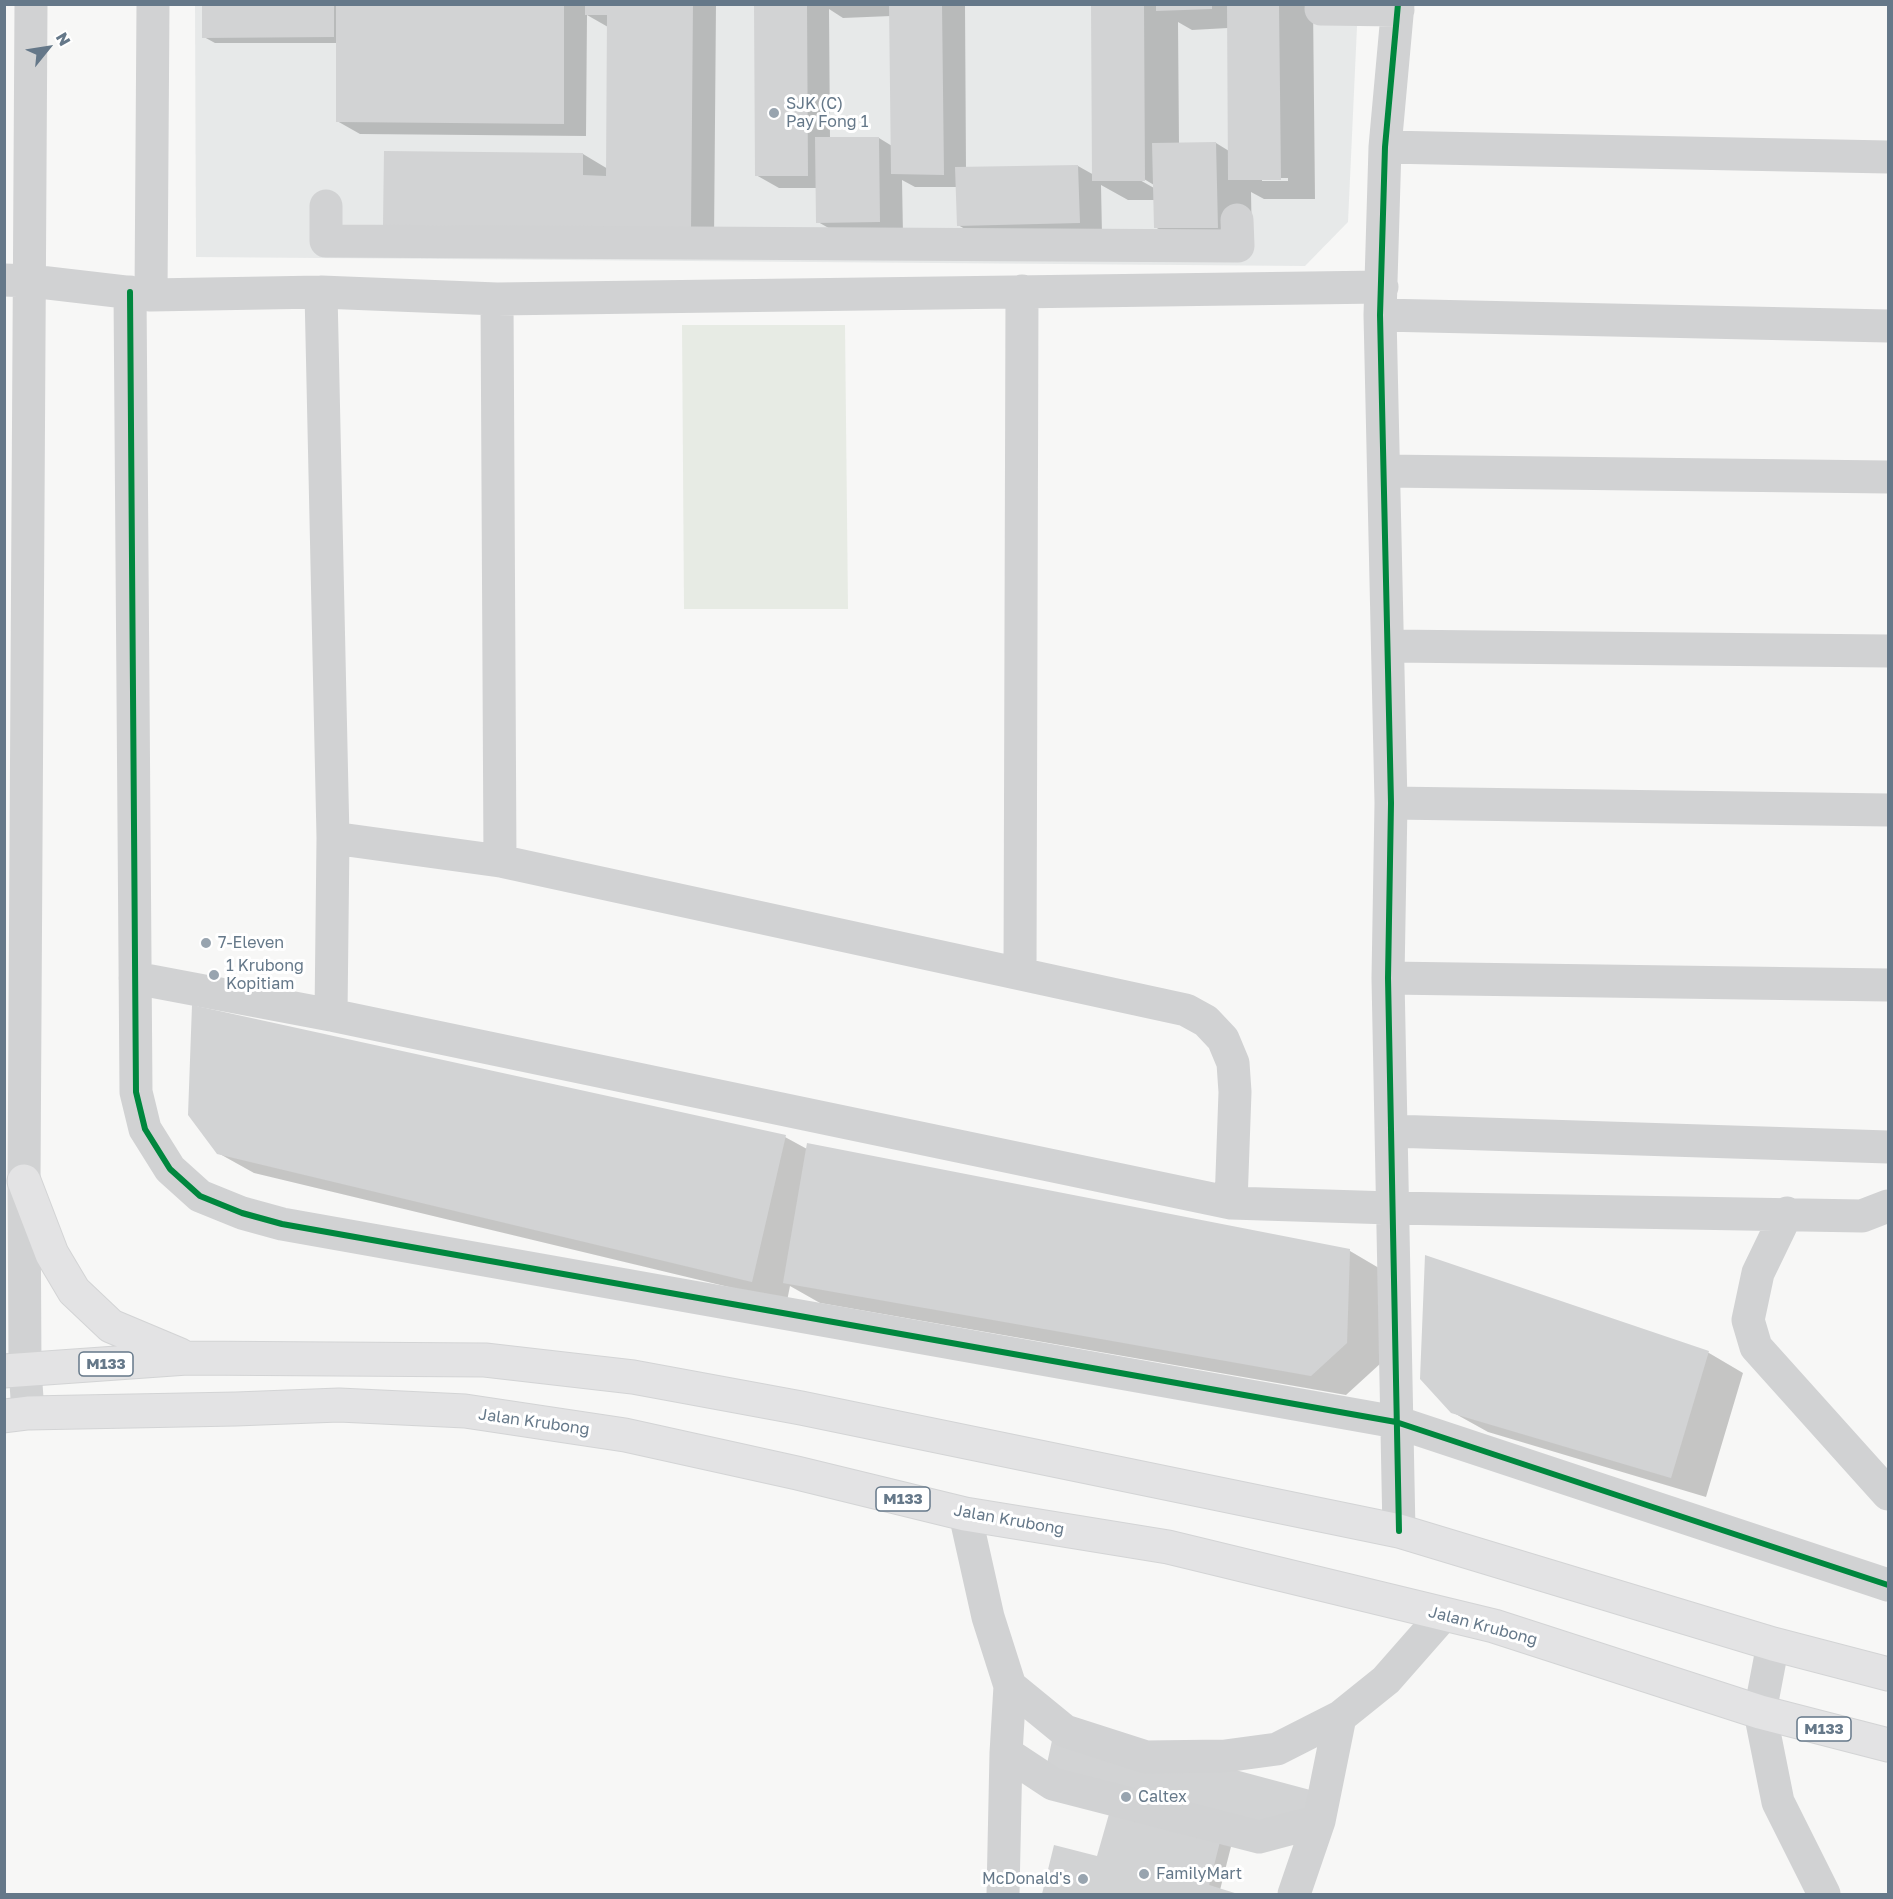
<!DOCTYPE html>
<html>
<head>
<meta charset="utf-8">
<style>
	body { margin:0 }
	#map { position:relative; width:1893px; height:1899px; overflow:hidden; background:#f7f7f6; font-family:"Golos Text",sans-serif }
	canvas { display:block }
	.frame { position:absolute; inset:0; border:6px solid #657889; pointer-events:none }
	.north { position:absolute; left:18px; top:18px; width:60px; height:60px; -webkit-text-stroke:4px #fff; paint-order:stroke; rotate:60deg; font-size:16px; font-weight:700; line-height:24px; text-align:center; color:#657889 }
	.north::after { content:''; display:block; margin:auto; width:21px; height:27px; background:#657889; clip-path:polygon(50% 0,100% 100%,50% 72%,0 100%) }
</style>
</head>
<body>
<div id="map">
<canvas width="1893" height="1899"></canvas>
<div class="frame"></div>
<div class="north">N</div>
</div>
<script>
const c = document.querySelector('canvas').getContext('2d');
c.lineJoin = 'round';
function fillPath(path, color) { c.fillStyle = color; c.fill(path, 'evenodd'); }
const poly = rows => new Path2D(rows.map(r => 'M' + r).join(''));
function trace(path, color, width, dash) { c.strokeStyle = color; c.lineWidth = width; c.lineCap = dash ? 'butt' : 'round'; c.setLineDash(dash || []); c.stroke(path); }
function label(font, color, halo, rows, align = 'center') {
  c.font = font + ' "Golos Text",sans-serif'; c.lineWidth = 6; c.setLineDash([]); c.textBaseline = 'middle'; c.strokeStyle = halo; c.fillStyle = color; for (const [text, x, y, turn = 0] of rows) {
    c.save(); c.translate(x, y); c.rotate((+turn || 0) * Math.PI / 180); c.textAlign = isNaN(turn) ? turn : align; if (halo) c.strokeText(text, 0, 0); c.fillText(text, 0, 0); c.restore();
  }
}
fillPath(poly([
	[195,5,1358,5,1348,222,1305,266,196,257]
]), '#e7e9e9');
fillPath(poly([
	[682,325,845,325,848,609,684,609]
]), '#e7ebe4');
fillPath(poly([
	[203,4,716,4,714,241,385,152,583,154,608,169,608,27,587,15,586,136,360,134,337,121,337,43,215,43,204,37],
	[755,4,965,4,966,169,1078,166,1094,175,1093,4,1313,4,1315,199,1264,199,1251,192,1252,247,1190,247,1155,227,1155,200,1128,200,1101,185,1102,235,981,238,958,225,957,187,915,187,902,180,903,235,841,235,818,222,817,188,779,188,756,175],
	[829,9,843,18,891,16,892,146,879,138,830,139],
	[1178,22,1192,30,1228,28,1229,151,1216,143,1179,144],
	[1139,176,1154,185,1154,188,1138,179],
	[1262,178,1288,178,1288,181,1262,181],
	[785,1137,807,1149,1350,1251,1384,1271,1381,1363,1346,1395,820,1303,790,1286,787,1301,254,1173,218,1153],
	[1426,1257,1709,1353,1743,1373,1706,1497,1488,1432,1452,1412],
	[1236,1827,1220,1890,1235,1894,1043,1894,1056,1847,1098,1858]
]), '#0003');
fillPath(poly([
	[202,4,334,4,334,37,202,38],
	[336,4,564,4,564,124,336,122],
	[585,4,693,4,691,229,383,225,384,151,583,153,583,175,606,176,607,15,585,15],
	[754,4,807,4,808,176,755,176],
	[889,4,942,4,944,175,891,174],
	[1091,4,1144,4,1145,181,1092,181],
	[1156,4,1212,4,1212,9,1156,11],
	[1227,4,1279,4,1281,180,1228,180],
	[815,137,879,137,880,222,816,223],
	[1216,142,1218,228,1154,228,1152,143],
	[1078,165,1080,223,957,226,955,167],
	[192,1005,786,1135,752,1282,217,1154,188,1115],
	[807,1143,1350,1249,1347,1343,1311,1376,783,1283],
	[1425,1255,1709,1351,1671,1478,1451,1413,1420,1379],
	[1056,1722,1314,1791,1301,1845,1225,1822,1209,1885,1238,1894,1042,1894,1054,1845,1097,1856,1115,1793,1045,1773]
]), '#d2d3d4');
const major = poly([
	[24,1181,52,1254,74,1291,111,1326,180,1355],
	[4,1371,187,1358,485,1360,633,1377,801,1408,1399,1531,1773,1644,1888,1674],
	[4,1416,28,1413,236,1409,339,1405,465,1411,625,1435,797,1473,965,1514,1168,1547,1494,1626,1760,1712,1888,1745]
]);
trace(major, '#d3d4d5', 35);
trace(poly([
	[1398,4,1385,147,1380,315,1391,803,1388,978,1399,1531],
	[1321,9,1398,10],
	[1385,147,1888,157],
	[326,206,326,241,1238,246,1237,220],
	[4,280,31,281,151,295,321,292,497,299,1382,287],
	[130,292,136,1092,145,1129,170,1169,200,1196,242,1213,282,1224,1396,1422,1888,1585],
	[321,292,333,838,331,1015],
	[151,295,153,4],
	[497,299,500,861],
	[1380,315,1888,326],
	[1384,471,1888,477],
	[1389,646,1888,651],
	[1391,803,1888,810],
	[333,838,500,861,1186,1010,1206,1021,1223,1039,1233,1063,1235,1092,1231,1203],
	[1020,973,1022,291],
	[135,978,331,1015,1231,1203,1391,1208,1862,1216,1888,1206],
	[1388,978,1888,985],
	[1391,1131,1888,1147],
	[1787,1213,1758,1273,1748,1320,1756,1347,1888,1494],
	[28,1413,25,1369,24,1181,31,4],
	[965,1514,988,1617,1010,1686,1065,1731,1146,1757,1225,1756,1277,1749,1340,1717,1386,1680,1444,1614],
	[1773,1644,1760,1712,1778,1802,1824,1894],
	[1006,1753,1053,1784,1259,1837,1319,1821],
	[1003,1894,1006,1753,1010,1686],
	[1294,1894,1319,1821,1340,1717]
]), '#d1d2d3', 33);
trace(major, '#e3e3e4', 33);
trace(poly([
	[1398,4,1385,147,1380,315,1391,803,1388,978,1399,1531],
	[130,292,136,1092,145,1129,170,1169,200,1196,242,1213,282,1224,1396,1422,1888,1585]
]), '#00873e', 6);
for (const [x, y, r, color] of [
	[774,113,6,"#98a4af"],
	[206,943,6,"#98a4af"],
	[214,975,6,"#98a4af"],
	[1126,1797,6,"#98a4af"],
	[1144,1874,6,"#98a4af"],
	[1083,1879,6,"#98a4af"]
]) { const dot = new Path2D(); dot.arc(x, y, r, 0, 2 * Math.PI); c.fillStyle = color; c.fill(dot); trace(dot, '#fff', 2); }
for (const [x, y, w] of [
	[106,1364,54],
	[903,1499,54],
	[1824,1729,54]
]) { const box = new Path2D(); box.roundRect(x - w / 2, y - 12, w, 24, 4.5); c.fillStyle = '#fff'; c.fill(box); trace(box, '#657889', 1.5); }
label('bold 15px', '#657889', null, [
	["M133",106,1364],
	["M133",903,1499],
	["M133",1824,1729]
]);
label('16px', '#657889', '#fff', [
	["SJK (C)",786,104],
	["Pay Fong 1",786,122],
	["7-Eleven",218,943],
	["1 Krubong",226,966],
	["Kopitiam",226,984],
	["Caltex",1138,1797],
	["FamilyMart",1156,1874],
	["McDonald's",1071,1879,"right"]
], 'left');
label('16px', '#657889', '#fff', [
	["Jalan Krubong",534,1422,8],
	["Jalan Krubong",1009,1520,10],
	["Jalan Krubong",1483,1626,15]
]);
</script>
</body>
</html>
